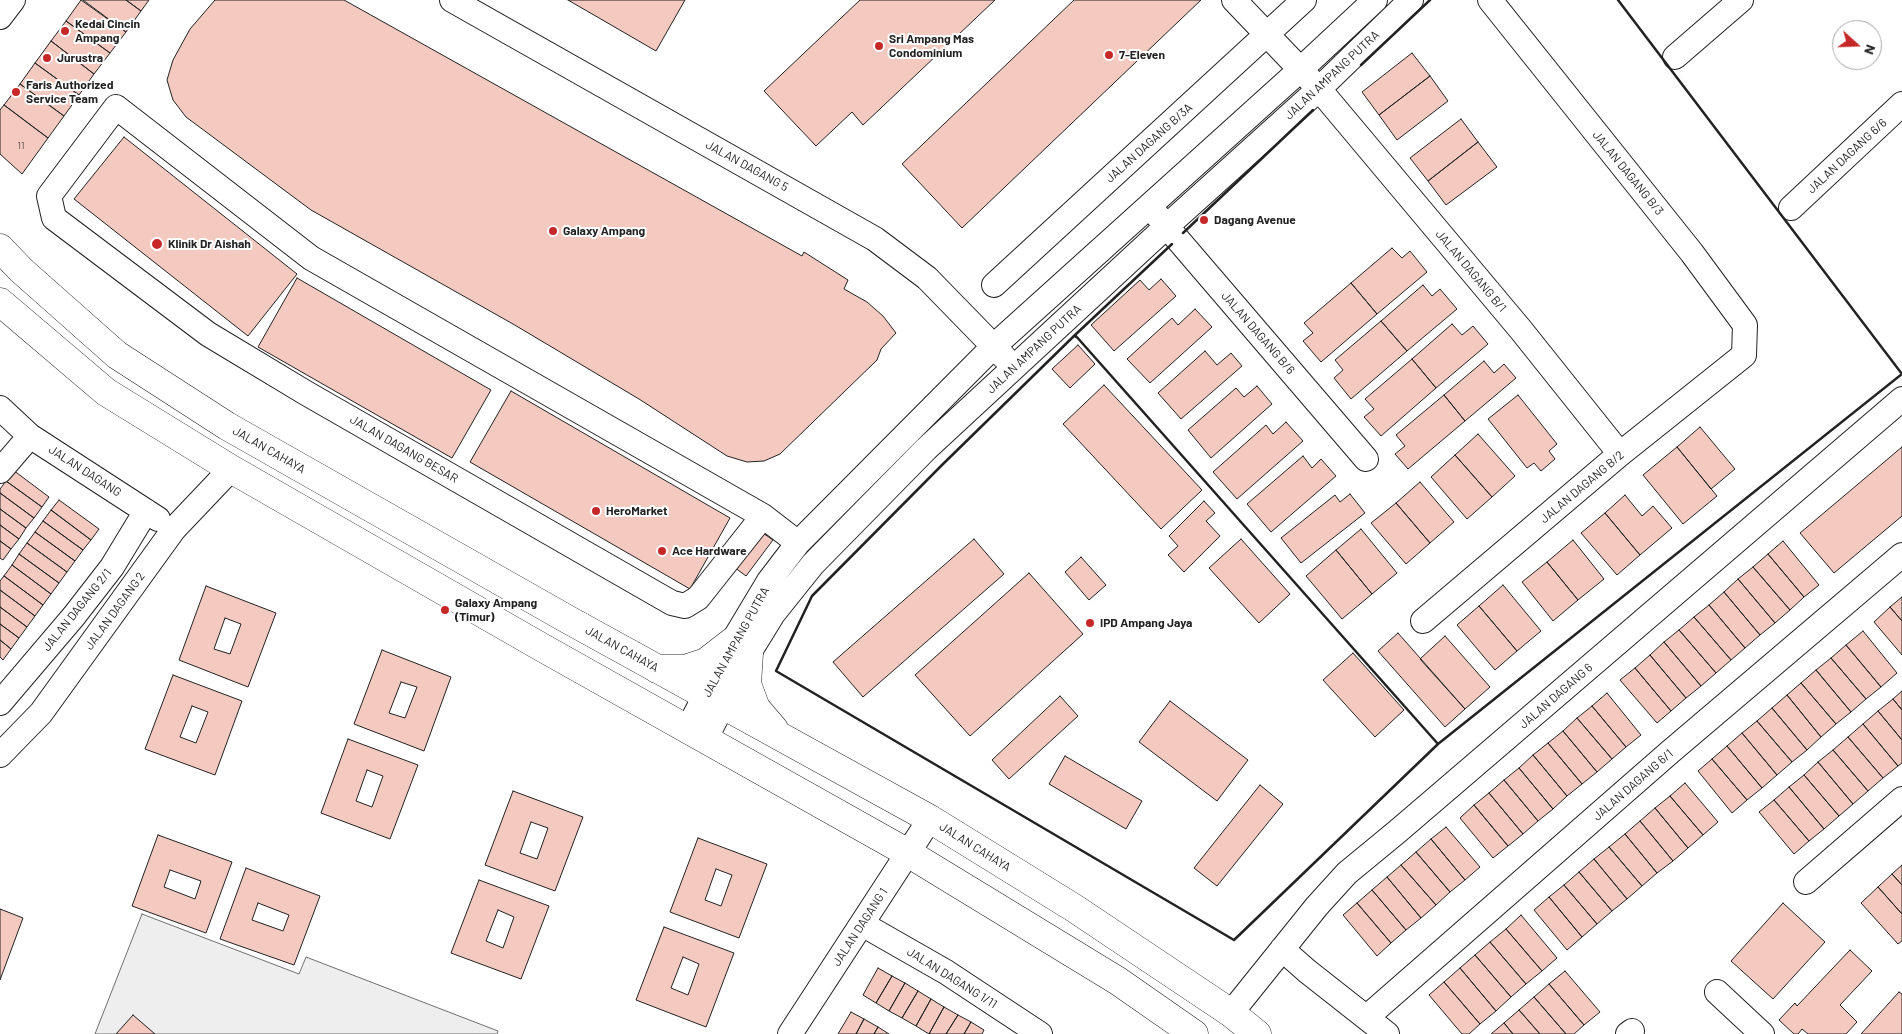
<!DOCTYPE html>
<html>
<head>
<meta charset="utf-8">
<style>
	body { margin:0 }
	#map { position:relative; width:1902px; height:1034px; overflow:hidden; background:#fff; font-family:Barlow,sans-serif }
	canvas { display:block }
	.north { position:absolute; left:1832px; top:20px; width:50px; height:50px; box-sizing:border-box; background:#fff; border:1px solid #a7a7a7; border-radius:50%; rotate:110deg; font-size:14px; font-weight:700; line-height:20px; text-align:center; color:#222 }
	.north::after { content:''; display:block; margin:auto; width:18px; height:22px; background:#c62828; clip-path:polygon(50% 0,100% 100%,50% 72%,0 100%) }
</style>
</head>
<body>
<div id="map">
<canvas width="1902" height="1034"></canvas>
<div class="north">N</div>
</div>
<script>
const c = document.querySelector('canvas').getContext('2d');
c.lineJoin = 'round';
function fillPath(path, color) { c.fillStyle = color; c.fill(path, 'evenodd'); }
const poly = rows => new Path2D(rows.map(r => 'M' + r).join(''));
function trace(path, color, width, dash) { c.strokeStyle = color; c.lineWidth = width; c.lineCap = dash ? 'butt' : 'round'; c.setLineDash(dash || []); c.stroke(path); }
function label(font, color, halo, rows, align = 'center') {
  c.font = font + ' Barlow,sans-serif'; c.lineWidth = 4; c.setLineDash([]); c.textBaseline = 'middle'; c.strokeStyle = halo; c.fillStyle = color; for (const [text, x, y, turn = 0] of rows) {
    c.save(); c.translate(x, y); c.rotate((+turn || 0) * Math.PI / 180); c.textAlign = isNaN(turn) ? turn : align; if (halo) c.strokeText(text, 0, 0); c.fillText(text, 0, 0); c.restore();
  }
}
const green = poly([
	[142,914,299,974,306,957,498,1031,497,1034,95,1034,142,914]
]);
fillPath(green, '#eee');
trace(green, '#6f6f6f', 1);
const building = poly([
	[81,0,126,32,110,53,66,21,81,0],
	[83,0,126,0,141,11,126,32,83,0],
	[126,0,149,0,141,11,126,0],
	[215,0,344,0,802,256,804,252,848,280,844,289,867,302,883,316,896,333,881,349,877,360,780,454,764,461,747,462,727,456,639,399,513,324,311,210,186,117,173,100,167,80,173,60,190,29,215,0],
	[568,0,685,0,656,51,568,0],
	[860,0,995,0,863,125,852,112,816,146,764,91,860,0],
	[1074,0,1201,0,962,228,902,164,1074,0],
	[66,21,110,53,94,74,51,41,66,21],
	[51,41,94,74,79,95,35,63,51,41],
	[1412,53,1430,76,1379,115,1362,92,1412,53],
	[35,63,79,95,64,116,20,84,35,63],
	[1430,76,1448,101,1397,140,1379,115,1430,76],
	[20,84,64,116,48,138,4,105,20,84],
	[4,105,48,138,22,174,0,154,0,110,4,105],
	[1461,119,1478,142,1428,181,1410,158,1461,119],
	[124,137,297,274,248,336,74,199,124,137],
	[1478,142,1497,167,1446,205,1428,181,1478,142],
	[1392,248,1402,258,1410,251,1427,272,1377,314,1351,283,1392,248],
	[297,278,491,390,452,458,258,347,297,278],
	[1161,279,1176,296,1114,351,1091,325,1140,280,1149,290,1161,279],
	[1351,283,1377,314,1321,362,1303,341,1313,333,1304,323,1351,283],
	[1423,285,1432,296,1440,289,1457,309,1407,351,1381,321,1423,285],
	[1195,309,1212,327,1150,383,1127,359,1172,318,1178,325,1195,309],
	[1381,321,1407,351,1351,399,1334,378,1343,370,1335,360,1381,321],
	[1452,324,1462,335,1473,326,1488,344,1436,388,1412,359,1452,324],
	[1078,345,1095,364,1070,388,1052,369,1078,345],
	[1205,351,1217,365,1231,353,1242,366,1181,419,1158,393,1205,351],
	[1412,359,1436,388,1381,436,1364,417,1374,409,1365,399,1412,359],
	[1484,361,1494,373,1504,364,1516,378,1465,421,1444,395,1484,361],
	[1104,385,1202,490,1161,529,1063,424,1104,385],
	[1257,386,1272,404,1211,458,1188,430,1236,388,1244,397,1257,386],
	[511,391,730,518,690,589,470,462,511,391],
	[1444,395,1465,421,1408,469,1395,454,1405,446,1396,435,1444,395],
	[1518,395,1557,444,1549,451,1555,459,1541,471,1534,463,1527,468,1488,419,1518,395],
	[1286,422,1303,441,1237,499,1213,472,1266,425,1273,434,1286,422],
	[1700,427,1735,469,1711,489,1677,447,1700,427],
	[1478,434,1515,476,1492,497,1455,455,1478,434],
	[1677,447,1717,496,1683,524,1643,475,1677,447],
	[1902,447,1902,516,1834,573,1800,533,1902,447],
	[1455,455,1492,497,1467,519,1431,477,1455,455],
	[1303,456,1312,468,1321,459,1336,476,1271,532,1247,504,1303,456],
	[13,470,49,497,42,507,6,481,13,470],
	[6,481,42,507,34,518,0,493,0,489,6,481],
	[1420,482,1454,522,1430,543,1396,503,1420,482],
	[0,493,34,518,26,528,0,509,0,493],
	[1350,494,1365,513,1301,563,1281,538,1335,495,1340,502,1350,494],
	[1625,495,1642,516,1653,506,1672,528,1640,555,1605,513,1625,495],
	[59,500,99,529,91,540,51,510,59,500],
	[1204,501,1215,513,1206,521,1220,536,1184,572,1168,555,1178,546,1169,536,1204,501],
	[1396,503,1430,543,1406,564,1371,523,1396,503],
	[0,509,26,528,19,539,0,525,0,509],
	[51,510,91,540,83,550,43,521,51,510],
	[1605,513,1640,555,1617,575,1581,533,1605,513],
	[43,521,83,550,75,561,35,532,43,521],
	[0,525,19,539,11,549,0,541,0,525],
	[1361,529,1397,573,1372,594,1336,550,1361,529],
	[760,531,773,540,746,576,734,567,760,531],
	[35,532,75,561,67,572,27,543,35,532],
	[974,539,1004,574,863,697,833,662,974,539],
	[1241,539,1290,594,1259,623,1209,568,1241,539],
	[1573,540,1604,579,1578,600,1547,562,1573,540],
	[0,541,11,549,3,560,0,558,0,541],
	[1783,541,1819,585,1804,597,1768,554,1783,541],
	[27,543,67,572,59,583,19,554,27,543],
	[1336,550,1372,594,1342,619,1306,576,1336,550],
	[19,554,59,583,51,594,12,565,19,554],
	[1768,554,1804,597,1790,610,1753,567,1768,554],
	[1081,557,1106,585,1089,600,1065,572,1081,557],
	[1547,562,1578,600,1553,621,1522,582,1547,562],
	[12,565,51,594,43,605,4,576,12,565],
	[1753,567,1790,610,1775,623,1738,579,1753,567],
	[1029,573,1083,634,970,736,915,675,1029,573],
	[4,576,43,605,35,616,0,590,0,581,4,576],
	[1738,579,1775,623,1760,635,1724,592,1738,579],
	[1503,585,1541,631,1517,651,1479,606,1503,585],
	[206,586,276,613,248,687,179,660,206,586],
	[225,618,241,624,230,654,214,649,225,618],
	[0,590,35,616,27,627,0,607,0,590],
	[1724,592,1760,635,1745,648,1709,605,1724,592],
	[1902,597,1902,621,1890,607,1902,597],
	[1709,605,1745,648,1731,660,1694,617,1709,605],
	[1479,606,1517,651,1495,670,1457,625,1479,606],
	[0,607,27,627,19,638,0,624,0,607],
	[1890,607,1902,621,1902,655,1874,622,1890,607],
	[1694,617,1731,660,1716,673,1679,630,1694,617],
	[0,624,19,638,11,649,0,640,0,624],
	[1679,630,1716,673,1701,686,1664,642,1679,630],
	[1863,631,1897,673,1881,687,1846,645,1863,631],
	[1398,633,1465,709,1445,727,1378,651,1398,633],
	[1445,636,1490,687,1465,709,1420,659,1445,636],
	[0,640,11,649,3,660,0,657,0,640],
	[1664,642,1701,686,1686,698,1650,655,1664,642],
	[1846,645,1881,687,1866,699,1831,658,1846,645],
	[382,650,451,677,424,751,354,724,382,650],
	[401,682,417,687,405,718,389,713,401,682],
	[1353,653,1404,710,1375,737,1323,680,1353,653],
	[1650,655,1686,698,1671,711,1635,668,1650,655],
	[1831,658,1866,699,1851,712,1816,670,1831,658],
	[1635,668,1671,711,1657,723,1620,680,1635,668],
	[1816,670,1851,712,1836,724,1801,683,1816,670],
	[173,675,242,701,215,775,145,749,173,675],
	[192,706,208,712,196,743,180,737,192,706],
	[1801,683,1836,724,1821,737,1787,695,1801,683],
	[1902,691,1902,710,1893,699,1902,691],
	[1607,693,1641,735,1626,747,1592,706,1607,693],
	[1787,695,1821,737,1807,750,1772,708,1787,695],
	[1060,696,1078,716,1009,779,992,760,1060,696],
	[1893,699,1902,710,1902,740,1878,711,1893,699],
	[1170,701,1248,760,1217,801,1139,742,1170,701],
	[1592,706,1626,747,1612,759,1577,718,1592,706],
	[1772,708,1807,750,1792,762,1757,721,1772,708],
	[1878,711,1902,740,1902,763,1898,766,1863,724,1878,711],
	[1577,718,1612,759,1597,772,1563,731,1577,718],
	[1757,721,1792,762,1777,775,1742,733,1757,721],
	[1863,724,1898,766,1883,778,1848,737,1863,724],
	[1563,731,1597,772,1582,784,1548,743,1563,731],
	[1742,733,1777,775,1762,788,1727,746,1742,733],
	[1848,737,1883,778,1868,791,1833,750,1848,737],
	[348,739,418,765,390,839,321,813,348,739],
	[367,770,383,776,372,807,356,801,367,770],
	[1548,743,1582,784,1567,796,1533,755,1548,743],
	[1727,746,1762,788,1747,800,1712,759,1727,746],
	[1833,750,1868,791,1853,804,1818,762,1833,750],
	[1533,755,1567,796,1553,809,1519,768,1533,755],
	[1065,756,1142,801,1126,829,1049,784,1065,756],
	[1712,759,1747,800,1732,813,1698,771,1712,759],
	[1818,762,1853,804,1839,816,1804,775,1818,762],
	[1519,768,1553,809,1538,821,1504,780,1519,768],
	[1804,775,1839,816,1824,829,1789,787,1804,775],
	[1504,780,1538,821,1523,834,1489,793,1504,780],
	[1685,783,1718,822,1703,835,1670,796,1685,783],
	[1260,785,1283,804,1217,886,1194,868,1260,785],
	[1789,787,1824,829,1809,841,1774,800,1789,787],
	[513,791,583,817,555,891,485,865,513,791],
	[531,822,548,828,537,859,520,853,531,822],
	[1489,793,1523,834,1508,846,1474,805,1489,793],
	[1670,796,1703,835,1688,848,1655,808,1670,796],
	[1774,800,1809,841,1794,854,1759,812,1774,800],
	[1474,805,1508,846,1493,858,1460,818,1474,805],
	[1655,808,1688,848,1673,861,1640,821,1655,808],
	[1640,821,1673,861,1657,873,1625,834,1640,821],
	[1446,827,1480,867,1465,880,1431,839,1446,827],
	[1625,834,1657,873,1642,886,1609,847,1625,834],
	[158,835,232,862,206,933,132,906,158,835],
	[170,870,201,881,195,899,164,887,170,870],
	[698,838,767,864,739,938,670,912,698,838],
	[716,869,732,875,721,906,705,900,716,869],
	[1431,839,1465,880,1450,892,1416,852,1431,839],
	[1609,847,1642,886,1627,899,1594,859,1609,847],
	[1416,852,1450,892,1436,905,1401,865,1416,852],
	[1594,859,1627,899,1612,911,1579,872,1594,859],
	[1401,865,1436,905,1421,918,1387,877,1401,865],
	[1902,865,1902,885,1892,874,1902,865],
	[246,868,320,896,294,965,220,939,246,868],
	[258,903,289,915,283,931,252,920,258,903],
	[1579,872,1612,911,1597,924,1564,885,1579,872],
	[1892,874,1902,885,1902,914,1878,887,1892,874],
	[1387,877,1421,918,1406,930,1372,890,1387,877],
	[479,880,549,906,521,979,451,953,479,880],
	[498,910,514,917,503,948,486,941,498,910],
	[1564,885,1597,924,1582,937,1549,897,1564,885],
	[1878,887,1902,914,1902,941,1898,944,1861,903,1878,887],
	[1372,890,1406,930,1391,943,1357,903,1372,890],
	[1549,897,1582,937,1567,950,1534,910,1549,897],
	[1357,903,1391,943,1377,956,1343,915,1357,903],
	[1783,903,1825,942,1773,999,1731,961,1783,903],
	[0,909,23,918,0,980,0,909],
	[1521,915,1557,958,1542,971,1506,929,1521,915],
	[664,927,734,953,706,1027,636,1000,664,927],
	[683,957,699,964,688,995,671,988,683,957],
	[1506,929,1542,971,1526,984,1490,942,1506,929],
	[1490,942,1526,984,1511,997,1475,955,1490,942],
	[1850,950,1872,971,1840,1005,1857,1022,1846,1034,1808,1034,1802,1029,1798,1034,1794,1034,1779,1020,1795,1003,1797,1006,1850,950],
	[1475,955,1511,997,1496,1011,1460,968,1475,955],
	[878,968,892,976,876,1003,863,995,878,968],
	[1460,968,1496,1011,1480,1024,1444,982,1460,968],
	[1565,971,1600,1012,1584,1025,1549,984,1565,971],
	[892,976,905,983,889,1011,876,1003,892,976],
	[1444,982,1480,1024,1469,1034,1462,1034,1429,995,1444,982],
	[905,983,918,991,902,1018,889,1011,905,983],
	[1549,984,1584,1025,1574,1034,1566,1034,1534,997,1549,984],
	[918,991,931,999,916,1026,902,1018,918,991],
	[1899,992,1902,994,1902,1034,1861,1034,1899,992],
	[1534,997,1566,1034,1540,1034,1519,1010,1534,997],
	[931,999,944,1007,929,1034,916,1026,931,999],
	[944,1007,958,1015,946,1034,929,1034,944,1007],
	[1519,1010,1540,1034,1513,1034,1504,1023,1519,1010],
	[851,1012,864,1019,856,1034,838,1034,851,1012],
	[133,1015,155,1034,116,1034,133,1015],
	[958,1015,971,1022,964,1034,946,1034,958,1015],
	[864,1019,878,1027,874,1034,856,1034,864,1019],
	[971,1022,984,1030,982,1034,964,1034,971,1022],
	[1504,1023,1513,1034,1491,1034,1504,1023],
	[878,1027,889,1034,874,1034,878,1027]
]);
fillPath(building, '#f3c9c0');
trace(building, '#222', 1);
const minor = poly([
	[452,0,875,239,927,278,1004,357],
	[1234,0,1319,89,1521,330,1620,454],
	[0,17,13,0],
	[1675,57,1741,0],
	[1791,208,1902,104],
	[1156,214,1366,459],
	[994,285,1304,0],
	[0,408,30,436,158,519],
	[0,471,30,436],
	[763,516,698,598,685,606,672,603,306,393,208,334,54,218,49,196,116,107,311,258,763,516,798,543],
	[1423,621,1620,454,1744,355,1745,325,1692,253,1490,0],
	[0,703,74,616,112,567,146,511],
	[688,729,733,641,769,581,798,543,994,346,1300,70,1375,0],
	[706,738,749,653,773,614,813,564,926,449,1167,226,1319,89,1411,0],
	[0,755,41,713,174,529,231,469],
	[1806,882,1902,799],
	[862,924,946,972,1040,1034],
	[1282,949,1307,971,1387,1034],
	[1717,992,1762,1034],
	[1231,1013,1317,906,1347,873,1398,831,1902,399],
	[1367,1017,1670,752,1902,555],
	[790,1034,930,819],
	[1628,1034,1632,1031]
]);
const major = poly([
	[0,248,21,270,117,355,227,426,567,619,930,819,1074,908,1231,1013,1257,1034],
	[0,302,106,392,231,469,543,648,908,853,1118,981,1194,1034],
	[749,653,747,684,756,708,774,729],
	[657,669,685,669,706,662,733,641]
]);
trace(minor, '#222', 26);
trace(major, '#222', 29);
trace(minor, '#fff', 24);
trace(major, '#fff', 28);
trace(poly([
	[1361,65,1430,0],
	[1183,233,1313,110],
	[1076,337,1075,335,1172,244],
	[1438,744,1075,335,942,465,812,596,776,671,1234,940,1438,744,1902,374,1618,0]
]), '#222', 2.5);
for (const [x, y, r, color] of [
	[65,31,5,"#c62828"],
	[879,46,5,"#c62828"],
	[1109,55,5,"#c62828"],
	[47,58,5,"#c62828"],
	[16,92,5,"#c62828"],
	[1204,220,5,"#c62828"],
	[553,231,5,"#c62828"],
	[157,244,6,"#c62828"],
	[596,511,5,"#c62828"],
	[662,551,5,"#c62828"],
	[445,610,5,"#c62828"],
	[1090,623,5,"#c62828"]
]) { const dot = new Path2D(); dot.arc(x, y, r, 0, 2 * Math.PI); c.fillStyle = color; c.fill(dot); trace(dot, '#fff', 2); }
label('10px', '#564c4a', null, [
	["11",21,146]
]);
label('bold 12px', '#222', '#fff', [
	["Kedai Cincin",75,24],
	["Ampang",75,38],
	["Sri Ampang Mas",889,39],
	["Condominium",889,53],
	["7-Eleven",1119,55],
	["Jurustra",57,58],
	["Faris Authorized",26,85],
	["Service Team",26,99],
	["Dagang Avenue",1214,220],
	["Galaxy Ampang",563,231],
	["Klinik Dr Aishah",168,244],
	["HeroMarket",606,511],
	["Ace Hardware",672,551],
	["Galaxy Ampang",455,603],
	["(Timur)",455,617],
	["IPD Ampang Jaya",1100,623]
], 'left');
label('12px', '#222', '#fff', [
	["JALAN AMPANG PUTRA",1332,75,-43],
	["JALAN DAGANG B/3A",1149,143,-42],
	["JALAN DAGANG 6/6",1847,156,-43],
	["JALAN DAGANG 5",747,166,29],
	["JALAN DAGANG B/3",1628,173,51],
	["JALAN DAGANG B/1",1471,271,50],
	["JALAN DAGANG B/6",1258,333,49],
	["JALAN AMPANG PUTRA",1034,349,-43],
	["JALAN DAGANG BESAR",404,449,30],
	["JALAN CAHAYA",269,450,30],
	["JALAN DAGANG",85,471,33],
	["JALAN DAGANG B/2",1582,487,-40],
	["JALAN DAGANG 2/1",77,610,-51],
	["JALAN DAGANG 2",115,611,-54],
	["JALAN AMPANG PUTRA",736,642,-61],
	["JALAN CAHAYA",622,649,29],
	["JALAN DAGANG 6",1556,696,-41],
	["JALAN DAGANG 6/1",1633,785,-41],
	["JALAN CAHAYA",975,847,32],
	["JALAN DAGANG 1",860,927,-57],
	["JALAN DAGANG 1/11",952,978,32]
]);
</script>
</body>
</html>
